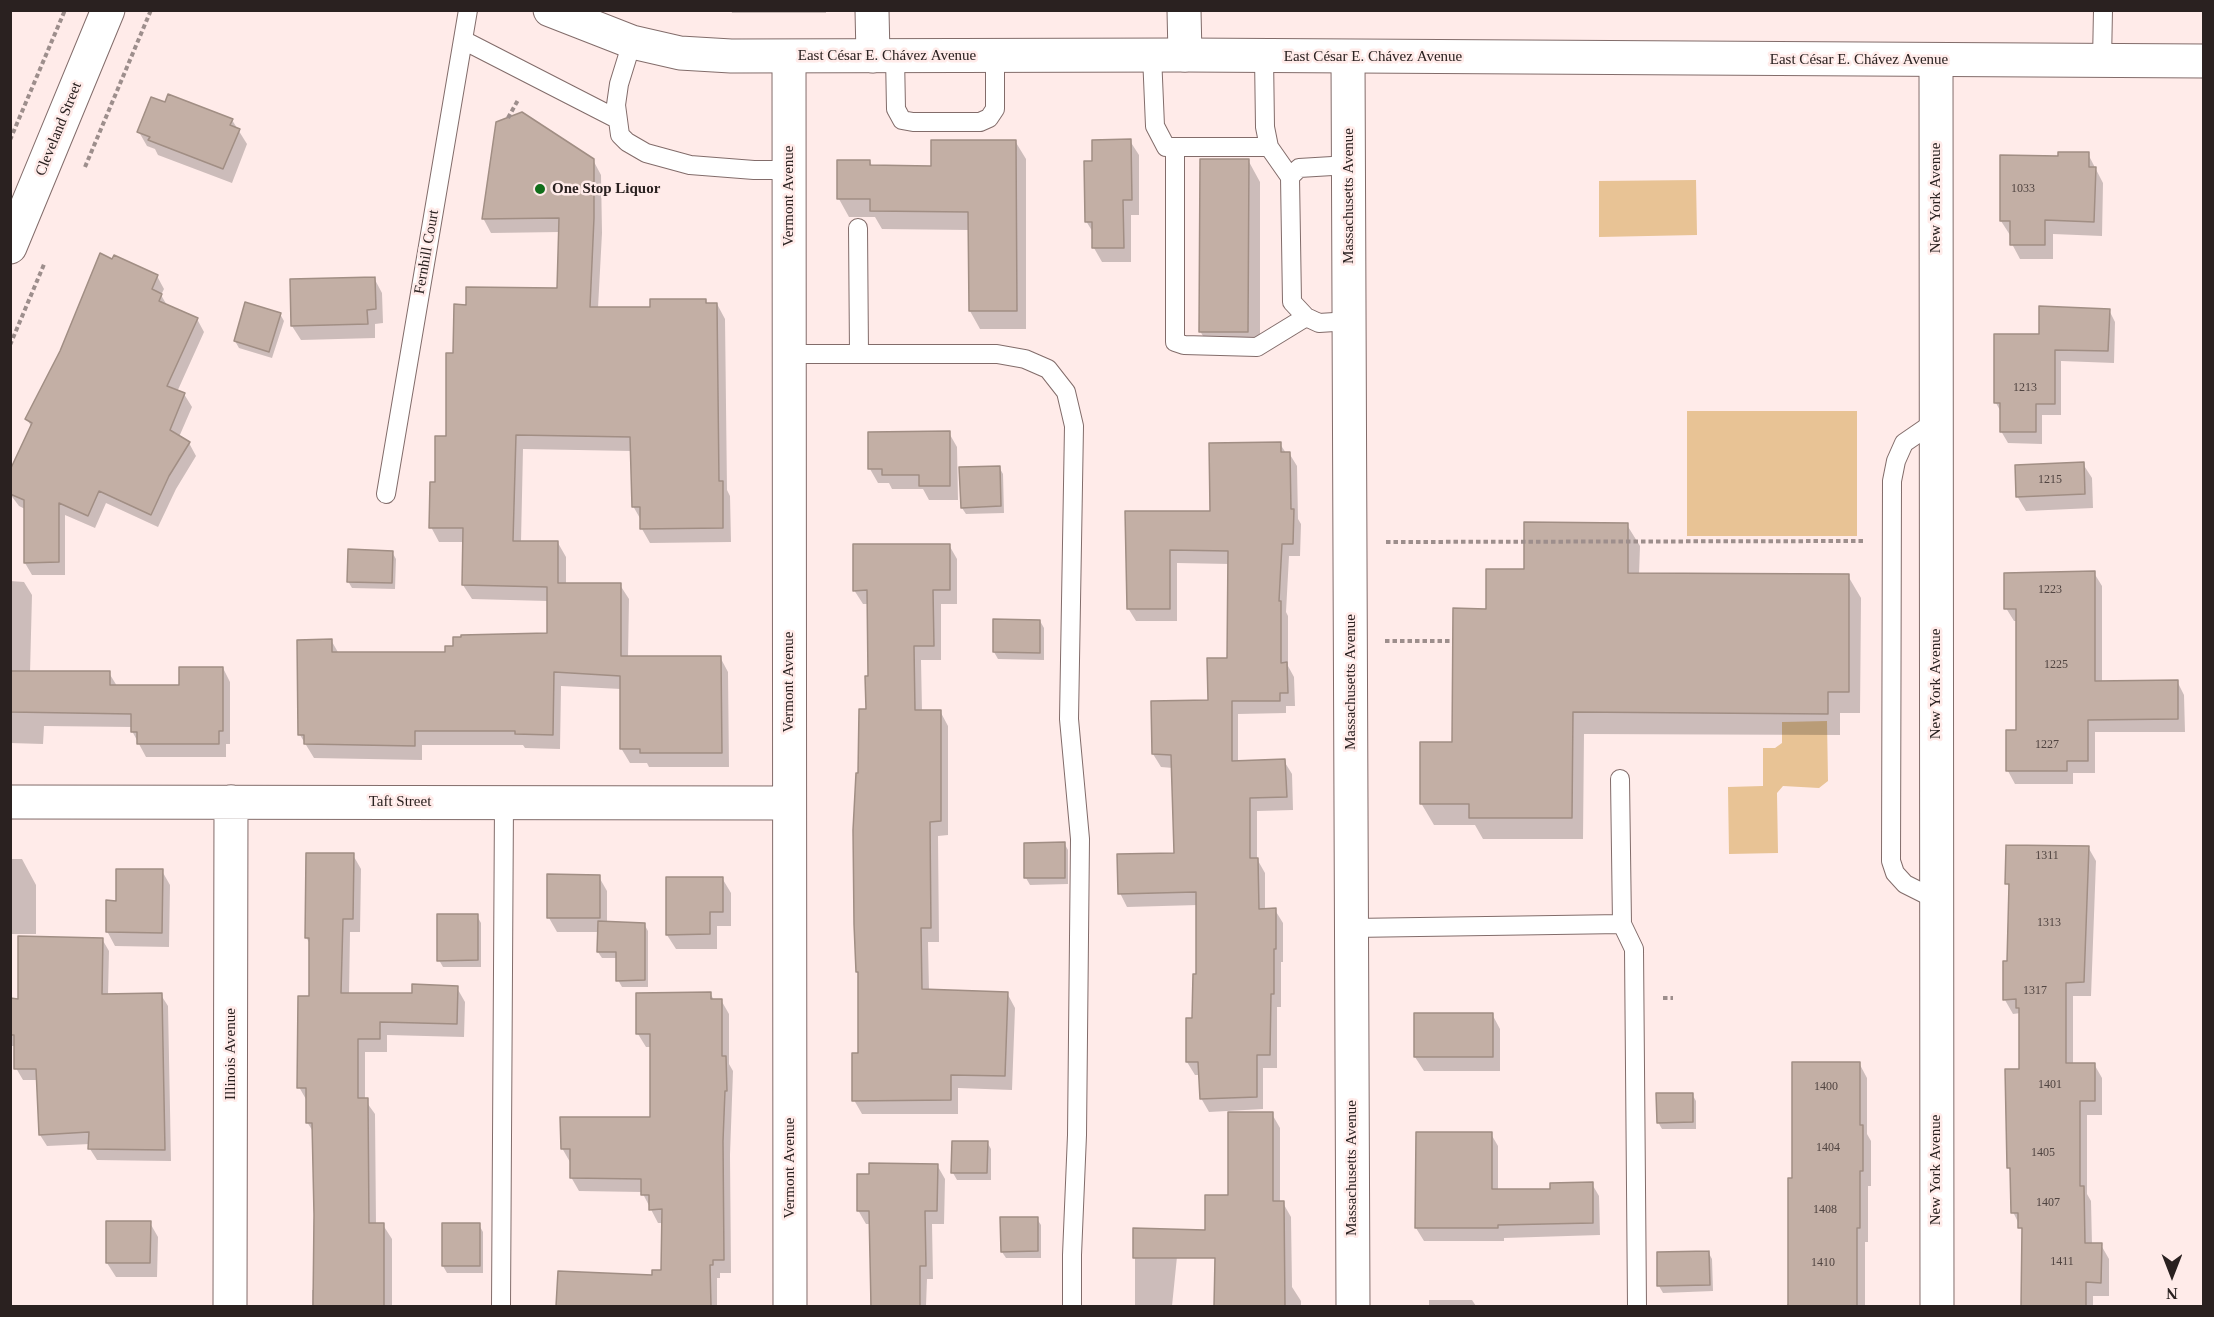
<!DOCTYPE html>
<html>
<head>
<meta charset="utf-8">
<style>
	body { margin:0 }
	#map { position:relative; width:2214px; height:1317px; overflow:hidden; background:#ffebe9; font-family:Georgia,serif }
	canvas { display:block }
	.frame { position:absolute; inset:0; border:12px solid #2a2120; pointer-events:none }
	.north { position:absolute; left:2142px; top:1245px; width:60px; height:60px; -webkit-text-stroke:4px #ffebe9; paint-order:stroke; rotate:180deg; font-size:16px; font-weight:700; line-height:24px; text-align:center; color:#2a2120 }
	.north::after { content:''; display:block; margin:auto; width:21px; height:27px; background:#2a2120; clip-path:polygon(50% 0,100% 100%,50% 72%,0 100%) }
</style>
</head>
<body>
<div id="map">
<canvas width="2214" height="1317"></canvas>
<div class="frame"></div>
<div class="north">N</div>
</div>
<script>
const c = document.querySelector('canvas').getContext('2d');
c.lineJoin = 'round';
function fillPath(path, color) { c.fillStyle = color; c.fill(path, 'evenodd'); }
const poly = rows => new Path2D(rows.map(r => 'M' + r).join(''));
function trace(path, color, width, dash) { c.strokeStyle = color; c.lineWidth = width; c.lineCap = dash ? 'butt' : 'round'; c.setLineDash(dash || []); c.stroke(path); }
function label(font, color, halo, rows, align = 'center') {
  c.font = font + ' Georgia,serif'; c.lineWidth = 5; c.setLineDash([]); c.textBaseline = 'middle'; c.strokeStyle = halo; c.fillStyle = color; for (const [text, x, y, turn = 0] of rows) {
    c.save(); c.translate(x, y); c.rotate((+turn || 0) * Math.PI / 180); c.textAlign = isNaN(turn) ? turn : align; if (halo) c.strokeText(text, 0, 0); c.fillText(text, 0, 0); c.restore();
  }
}
fillPath(poly([
	[1696,180,1697,235,1599,237,1599,181],
	[1687,411,1857,411,1857,536,1687,536],
	[1827,721,1828,781,1819,788,1783,786,1777,793,1778,853,1729,854,1728,787,1763,786,1763,748,1775,748,1782,743,1782,722]
]), '#e8c395');
fillPath(poly([
	[731,10,826,10,826,13,732,13],
	[232,120,247,144,232,183,158,155,155,149,147,146,139,132],
	[1015,141,1026,159,1026,329,980,329,970,311,970,230,882,229,875,217,849,217,839,199,870,161,872,166,933,167],
	[1130,141,1139,155,1139,215,1131,215,1131,262,1102,262,1094,248,1094,234,1086,221,1093,163],
	[2088,154,2103,183,2102,236,2053,234,2053,259,2020,259,2012,244,2012,235,2010,235,2001,221],
	[593,160,601,175,602,233,598,308,651,308,705,300,708,304,717,304,725,319,727,490,730,496,731,542,650,543,642,529,641,520,633,506,632,451,523,449,521,542,558,543,566,557,566,585,620,585,629,599,628,657,720,657,728,672,729,767,649,767,647,763,630,763,621,748,621,689,561,686,560,749,525,748,523,745,422,745,422,760,314,758,300,735,331,640,339,654,446,654,548,634,548,601,472,599,463,585,464,542,439,542,431,527,436,483,447,437,455,354,467,306,558,290,560,232,491,233,483,218],
	[1248,160,1260,182,1260,354,1213,353,1200,331],
	[157,276,164,289,161,295,168,307,197,319,204,332,177,392,184,394,192,407,179,437,189,443,196,456,176,489,158,527,106,503,95,528,65,515,65,575,32,575,25,563,25,509,19,506,10,494,32,428,27,419],
	[374,278,382,293,383,323,375,324,375,338,301,340,292,326],
	[2109,310,2115,322,2114,363,2061,361,2061,415,2042,415,2042,444,2008,443,2001,431,2001,412,1996,403,2041,336],
	[280,314,284,321,272,358,239,348,235,341],
	[949,433,957,447,958,500,929,500,923,489,892,489,889,483,878,483,870,469],
	[1280,444,1286,453,1289,453,1297,466,1298,519,1301,524,1300,556,1289,556,1286,612,1288,616,1288,666,1294,677,1295,706,1286,706,1286,713,1238,714,1238,763,1284,761,1292,774,1293,810,1257,811,1257,859,1265,873,1265,910,1275,910,1283,923,1283,962,1281,962,1281,1007,1277,1007,1277,1068,1263,1068,1263,1109,1209,1112,1201,1098,1200,1075,1195,1075,1187,1062,1198,976,1198,905,1127,907,1120,893,1175,855,1173,768,1161,767,1153,754,1210,702,1229,659,1230,564,1177,563,1177,621,1136,621,1128,608,1127,513,1212,513],
	[2083,464,2092,478,2093,508,2026,511,2017,496],
	[999,467,1003,474,1004,513,966,514,962,508],
	[1627,525,1640,546,1639,575,1848,576,1861,598,1860,713,1840,713,1840,735,1584,734,1583,839,1483,839,1475,825,1434,825,1421,803,1453,744,1488,610,1526,571],
	[949,545,957,559,957,604,941,604,941,660,921,660,922,711,940,711,948,726,948,835,938,836,939,942,928,942,929,991,1007,993,1015,1008,1012,1090,958,1088,958,1114,862,1114,854,1100,859,1054,859,975,857,972,860,774,869,678,868,604,863,604,854,590],
	[392,552,396,559,395,589,352,588,348,581],
	[2094,573,2102,586,2102,682,2177,681,2184,695,2185,732,2095,732,2095,773,2073,773,2073,784,2015,784,2008,771,2018,731,2018,621,2014,621,2006,608],
	[10,581,24,582,32,595,30,673,109,673,117,686,180,686,223,668,230,682,230,744,226,744,226,757,146,757,132,731,132,727,44,726,43,744,10,743],
	[994,621,1040,621,1044,628,1044,660,998,659,994,652],
	[1064,843,1068,850,1068,884,1030,885,1026,878],
	[2088,847,2096,861,2091,996,2073,996,2073,1064,2094,1064,2102,1078,2102,1115,2087,1115,2087,1194,2091,1201,2092,1245,2101,1245,2109,1259,2109,1296,2093,1296,2093,1306,2022,1306,2024,1234,2013,1212,2012,1174,2008,1167,2021,1070,2021,1013,2013,1014,2005,1000,2009,962,2010,889,2007,883],
	[353,855,361,869,360,932,350,932,349,995,413,995,457,988,465,1002,464,1037,387,1035,387,1052,365,1052,365,1100,375,1114,376,1225,383,1225,392,1239,392,1306,312,1306,312,1290,315,1290,314,1133,307,1122,307,1101,299,1087,310,998,310,944,306,937],
	[10,859,22,859,36,885,36,934,10,934],
	[162,871,170,885,169,947,115,946,107,931],
	[599,877,607,891,607,923,644,924,648,931,648,987,622,987,618,980,618,958,602,958,598,952,599,932,557,932,549,918],
	[722,878,731,893,731,926,717,926,717,949,676,949,667,935],
	[477,916,481,923,481,967,443,967,439,960],
	[102,939,109,951,108,995,161,995,168,1006,171,1161,97,1160,90,1149,90,1144,47,1146,40,1135,38,1080,23,1080,16,1068,15,1046,10,1046,10,1000,19,1000],
	[710,993,714,1000,721,1000,729,1014,729,1064,733,1071,730,1155,731,1273,720,1273,720,1278,717,1278,717,1306,558,1306,559,1272,653,1276,663,1272,663,1223,658,1223,642,1192,579,1191,571,1177,570,1162,562,1148,651,1119,651,1047,646,1047,638,1034,637,994],
	[1492,1014,1500,1029,1500,1071,1424,1071,1415,1057],
	[1859,1063,1867,1078,1867,1134,1871,1141,1871,1186,1868,1186,1868,1242,1865,1242,1865,1306,1787,1306,1787,1304,1789,1304,1793,1179],
	[1692,1094,1696,1101,1696,1129,1662,1129,1658,1122],
	[1272,1114,1280,1128,1280,1203,1283,1203,1291,1217,1292,1287,1301,1301,1301,1306,1216,1306,1213,1197,1230,1196],
	[1491,1134,1498,1146,1498,1190,1551,1190,1592,1184,1599,1196,1600,1235,1504,1238,1504,1241,1424,1241,1416,1228],
	[987,1142,991,1149,991,1180,957,1180,953,1173],
	[937,1165,945,1179,944,1224,932,1224,933,1279,927,1279,926,1306,870,1306,871,1224,866,1224,858,1210],
	[1037,1219,1041,1225,1041,1258,1006,1258,1002,1252],
	[150,1223,158,1237,157,1277,116,1277,107,1263],
	[443,1225,479,1225,483,1232,483,1273,447,1273,443,1266],
	[1135,1230,1179,1237,1172,1306,1135,1306],
	[1708,1252,1712,1259,1713,1291,1663,1293,1659,1286,1658,1254],
	[1429,1300,1472,1300,1476,1306,1429,1306]
]), '#0003');
const building = poly([
	[168,94,233,119,230,125,240,129,223,169,148,140,150,137,137,132,151,97,165,102,168,94],
	[522,112,594,159,594,218,590,307,650,307,650,299,706,299,706,303,717,303,719,481,723,481,723,528,640,529,640,507,632,507,630,437,516,435,513,541,558,541,558,583,621,583,621,656,721,656,722,753,640,753,640,749,620,749,620,676,554,672,553,735,515,734,515,731,415,731,415,746,304,744,304,735,298,735,297,640,332,639,332,652,445,652,445,646,453,646,453,637,461,637,461,635,547,633,547,587,462,585,463,528,429,528,430,482,435,482,435,436,446,436,446,353,453,353,454,304,466,305,466,287,557,288,559,218,482,219,496,122,522,112],
	[1131,139,1132,200,1123,200,1124,248,1092,248,1092,222,1085,222,1084,161,1092,161,1092,140,1131,139],
	[931,140,1016,140,1017,311,969,311,968,212,870,211,870,199,837,199,837,160,870,160,870,165,931,166,931,140],
	[2058,152,2089,152,2089,167,2096,167,2094,222,2045,220,2045,245,2010,245,2010,221,2000,221,2000,155,2058,156,2058,152],
	[1200,159,1249,159,1248,332,1199,332,1200,159],
	[100,253,112,259,114,255,158,275,152,289,162,294,159,301,198,318,167,386,185,393,170,430,190,442,169,476,151,515,99,491,88,516,59,503,59,562,24,563,24,500,10,494,10,470,32,423,25,419,60,351,100,253],
	[375,277,376,309,367,310,368,324,291,326,290,279,375,277],
	[245,302,281,313,269,352,234,341,245,302],
	[2039,306,2110,309,2108,351,2055,350,2055,404,2036,404,2036,432,2000,432,2000,403,1994,403,1994,334,2039,334,2039,306],
	[950,431,950,486,919,486,919,475,882,475,882,469,868,469,868,432,950,431],
	[1281,442,1281,452,1290,452,1291,509,1294,509,1293,544,1282,544,1279,601,1281,601,1281,663,1287,662,1288,693,1280,693,1280,701,1232,701,1232,761,1285,759,1287,797,1250,798,1250,858,1258,858,1259,909,1276,908,1276,949,1274,949,1274,994,1271,994,1270,1055,1257,1055,1257,1097,1200,1099,1198,1062,1186,1062,1186,1018,1192,1018,1193,974,1196,974,1196,892,1118,894,1117,854,1174,853,1171,755,1152,754,1151,701,1208,700,1207,658,1227,658,1228,551,1170,550,1170,609,1127,609,1125,511,1210,511,1209,443,1281,442],
	[2084,462,2085,494,2016,497,2015,465,2084,462],
	[1000,466,1001,506,961,508,959,467,1000,466],
	[1524,522,1628,523,1628,573,1849,574,1849,692,1828,692,1828,714,1573,712,1572,818,1469,818,1469,804,1420,804,1420,742,1452,742,1453,608,1486,609,1486,569,1524,569,1524,522],
	[853,544,950,544,950,590,933,590,934,646,914,646,915,710,941,710,941,821,930,822,931,928,921,928,922,989,1008,992,1005,1076,951,1075,951,1100,852,1101,852,1053,858,1053,858,972,856,972,854,924,853,830,856,773,858,773,859,709,866,709,865,676,868,676,867,590,853,591,853,544],
	[348,549,393,551,392,583,347,582,348,549],
	[2095,571,2095,681,2178,680,2178,719,2088,720,2088,761,2067,761,2067,771,2006,771,2006,730,2016,730,2016,609,2004,609,2004,573,2095,571],
	[993,619,1040,620,1040,653,993,652,993,619],
	[179,667,223,667,223,731,219,731,219,744,137,744,137,732,131,732,131,714,10,712,10,671,110,671,110,685,179,685,179,667],
	[1065,842,1065,878,1024,878,1024,843,1065,842],
	[2006,845,2089,846,2084,982,2066,983,2066,1063,2095,1063,2095,1101,2080,1101,2080,1186,2084,1186,2085,1243,2102,1243,2101,1283,2086,1282,2086,1306,2021,1306,2022,1228,2018,1228,2018,1213,2011,1213,2010,1168,2007,1168,2005,1069,2019,1069,2019,1008,2016,1008,2016,999,2003,1000,2003,961,2007,961,2009,884,2005,884,2006,845],
	[306,853,354,853,353,919,343,919,341,993,412,993,412,984,458,986,457,1024,380,1022,380,1039,358,1039,358,1098,368,1098,369,1223,384,1223,384,1306,313,1306,314,1215,312,1123,306,1123,306,1088,297,1088,298,996,309,996,309,938,305,938,306,853],
	[116,869,163,869,162,933,106,932,106,900,116,901,116,869],
	[547,874,600,875,600,918,547,918,547,874],
	[666,877,723,877,723,912,710,912,710,934,666,935,666,877],
	[437,914,478,914,478,960,437,961,437,914],
	[598,921,645,923,645,980,616,981,616,952,597,952,598,921],
	[18,936,103,938,102,994,162,993,165,1150,88,1149,89,1132,39,1135,36,1069,14,1069,14,1035,10,1035,10,998,18,999,18,936],
	[711,992,711,999,722,999,722,1056,726,1056,727,1091,725,1091,723,1141,724,1260,713,1260,713,1265,710,1265,711,1306,556,1306,558,1271,652,1275,652,1270,661,1270,662,1209,649,1210,649,1195,641,1195,641,1179,570,1178,570,1149,561,1149,560,1117,650,1117,650,1034,636,1034,636,993,711,992],
	[1414,1013,1493,1013,1493,1057,1414,1057,1414,1013],
	[1792,1062,1860,1062,1860,1125,1863,1125,1863,1171,1860,1171,1860,1228,1857,1228,1857,1306,1788,1306,1788,1178,1792,1178,1792,1062],
	[1656,1093,1693,1093,1693,1122,1657,1123,1656,1093],
	[1228,1112,1273,1112,1273,1201,1284,1201,1285,1306,1214,1306,1215,1258,1133,1258,1133,1228,1205,1230,1205,1195,1228,1195,1228,1112],
	[1416,1132,1492,1132,1492,1189,1550,1189,1550,1183,1593,1182,1593,1223,1498,1225,1498,1228,1415,1228,1416,1132],
	[952,1141,988,1141,987,1173,951,1173,952,1141],
	[869,1163,938,1164,937,1211,925,1211,926,1266,920,1266,920,1306,871,1306,869,1211,857,1211,857,1174,869,1174,869,1163],
	[1000,1217,1038,1217,1038,1251,1001,1252,1000,1217],
	[106,1221,151,1221,150,1263,106,1263,106,1221],
	[442,1223,480,1223,480,1266,442,1266,442,1223],
	[1709,1251,1710,1285,1657,1286,1657,1252,1709,1251]
]);
fillPath(building, '#c3afa5');
trace(building, '#a18e84', 1.5);
const service = poly([
	[463,40,617,119],
	[632,42,619,84,616,105,620,135,627,142,646,153,690,165,754,170,789,170],
	[1152,55,1155,126,1166,147,1269,147],
	[895,56,896,109,902,120,913,122,980,122,989,118,995,109,995,56],
	[1264,56,1265,127,1269,147,1290,177],
	[2102,61,2103,10],
	[1175,147,1175,342,1184,345,1257,347,1306,317],
	[1349,165,1299,168,1290,177,1292,302,1306,317,1319,323,1350,321],
	[858,228,859,354],
	[790,354,997,354,1025,359,1048,369,1066,392,1074,426,1069,719,1080,839,1077,1135,1072,1255,1072,1306],
	[386,494,468,10],
	[1935,899,1905,884,1895,873,1891,861,1892,481,1896,461,1904,443,1936,421],
	[1622,924,1634,949,1637,1306],
	[1352,928,1622,924,1620,779],
	[501,1306,504,802]
]);
const minor = poly([
	[872,10,873,56],
	[1184,10,1185,55],
	[789,57,790,1306],
	[1348,57,1353,1306],
	[1936,61,1937,1306],
	[10,247,108,10],
	[10,802,789,803],
	[230,1306,231,802]
]);
const tertiary = poly([
	[550,10,632,42,680,53,731,56,1185,55,2204,61]
]);
trace(service, '#826c6a', 20);
trace(minor, '#826c6a', 35);
trace(tertiary, '#826c6a', 35);
trace(poly([
	[508,118,518,100],
	[10,140,65,10],
	[85,167,151,10],
	[10,345,45,262],
	[1386,542,1865,541],
	[1385,641,1452,641],
	[1663,998,1673,998]
]), '#9d8e8c', 4, [4.5, 3]);
trace(service, '#fff', 18);
trace(minor, '#fff', 33);
trace(tertiary, '#fff', 33);
for (const [x, y, r, color] of [
	[540,189,6,"#116e1b"]
]) { const dot = new Path2D(); dot.arc(x, y, r, 0, 2 * Math.PI); c.fillStyle = color; c.fill(dot); trace(dot, '#ffebe9', 2); }
label('12px', '#504441', null, [
	["1033",2023,189],
	["1213",2025,388],
	["1215",2050,480],
	["1223",2050,590],
	["1225",2056,665],
	["1227",2047,745],
	["1311",2047,856],
	["1313",2049,923],
	["1317",2035,991],
	["1401",2050,1085],
	["1400",1826,1087],
	["1404",1828,1148],
	["1405",2043,1153],
	["1407",2048,1203],
	["1408",1825,1210],
	["1411",2062,1262],
	["1410",1823,1263]
]);
label('15px', '#2a2120', '#ffebe9', [
	["East César E. Chávez Avenue",887,56],
	["East César E. Chávez Avenue",1373,57],
	["East César E. Chávez Avenue",1859,60],
	["Cleveland Street",59,129,-68],
	["Vermont Avenue",789,196,-90],
	["Massachusetts Avenue",1349,196,-90],
	["New York Avenue",1936,198,-90],
	["Fernhill Court",427,252,-80],
	["Vermont Avenue",789,682,-90],
	["Massachusetts Avenue",1351,682,-90],
	["New York Avenue",1936,684,-90],
	["Taft Street",400,802],
	["Illinois Avenue",231,1054,-90],
	["Vermont Avenue",790,1168,-90],
	["Massachusetts Avenue",1352,1168,-90],
	["New York Avenue",1936,1170,-90]
]);
label('bold 15px', '#2a2120', '#ffebe9', [
	["One Stop Liquor",552,189]
], 'left');
</script>
</body>
</html>
